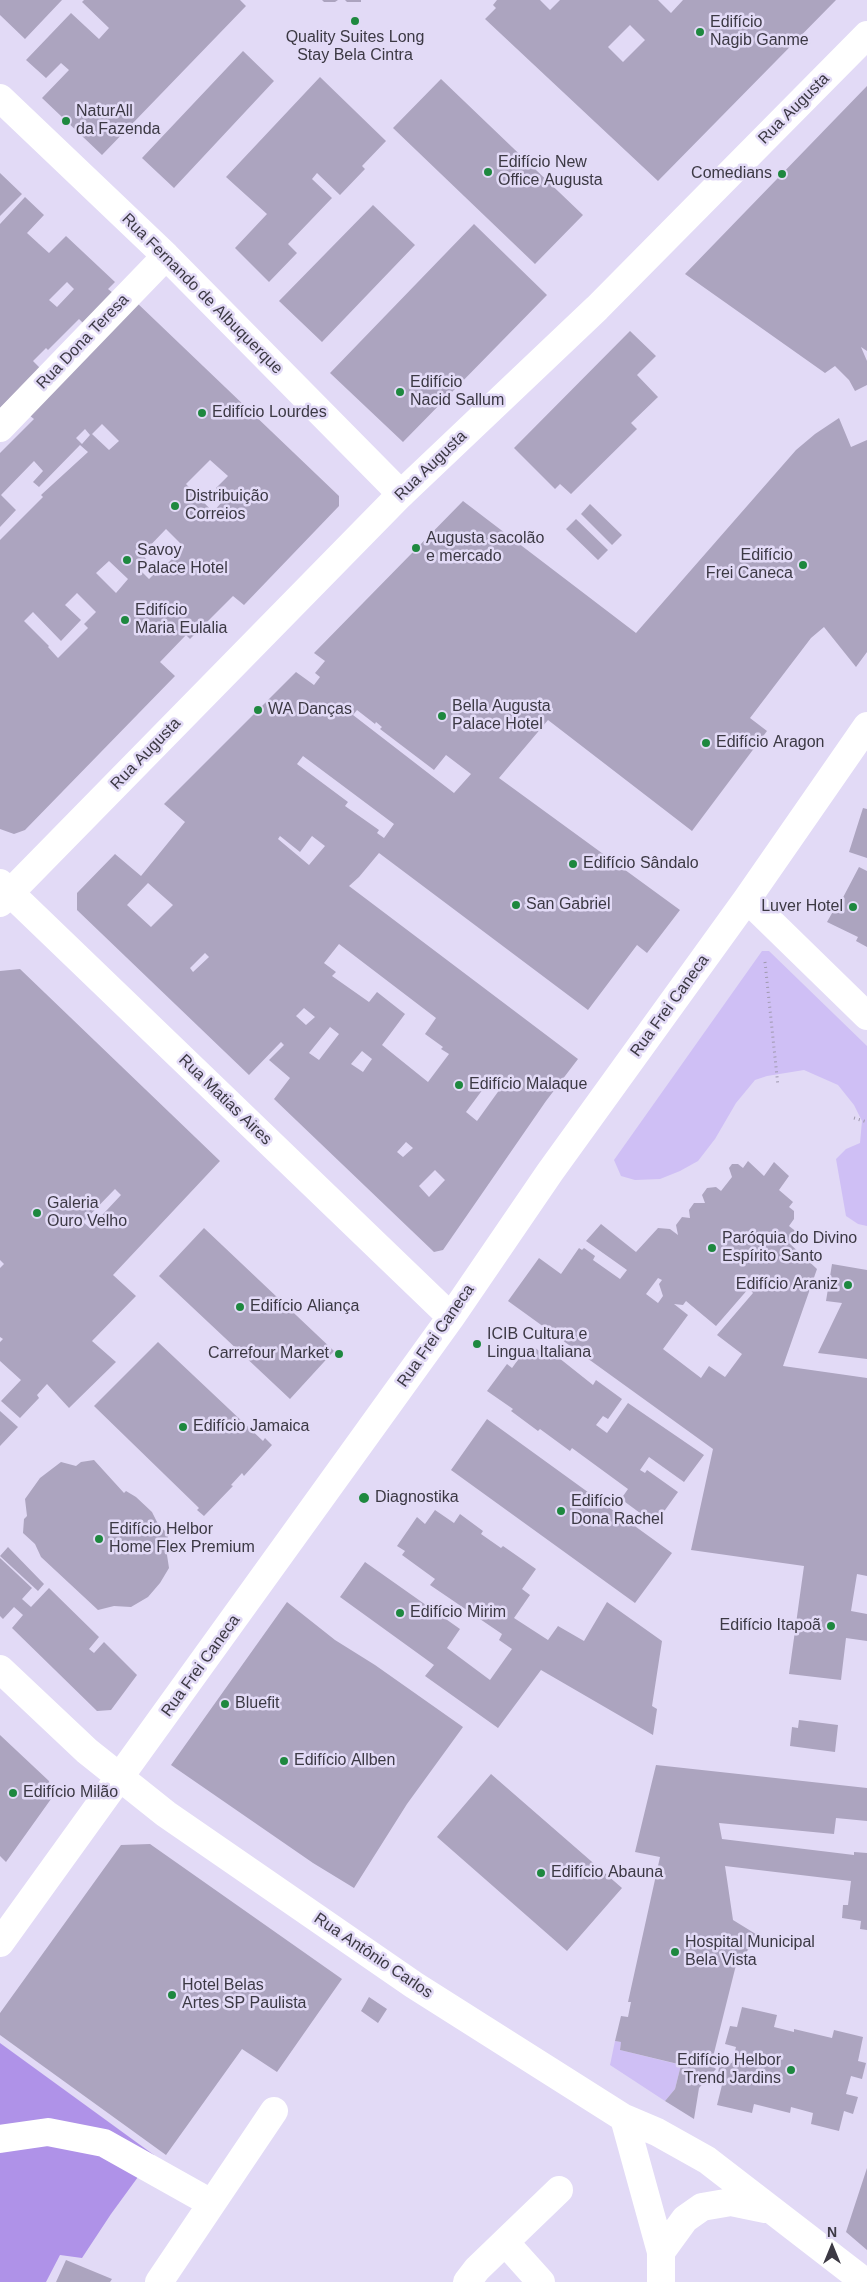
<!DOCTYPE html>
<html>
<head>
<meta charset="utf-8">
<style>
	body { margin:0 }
	#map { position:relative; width:867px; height:2282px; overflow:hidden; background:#e2daf6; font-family:Arial,sans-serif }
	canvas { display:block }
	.north { position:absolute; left:807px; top:2222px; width:50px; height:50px; -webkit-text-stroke:4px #e2daf6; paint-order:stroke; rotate:0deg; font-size:14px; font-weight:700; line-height:20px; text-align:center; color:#3c3944 }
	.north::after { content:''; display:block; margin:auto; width:18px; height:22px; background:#3c3944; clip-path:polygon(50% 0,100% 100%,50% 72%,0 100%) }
</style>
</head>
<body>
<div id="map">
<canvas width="867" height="2282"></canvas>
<div class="north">N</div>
</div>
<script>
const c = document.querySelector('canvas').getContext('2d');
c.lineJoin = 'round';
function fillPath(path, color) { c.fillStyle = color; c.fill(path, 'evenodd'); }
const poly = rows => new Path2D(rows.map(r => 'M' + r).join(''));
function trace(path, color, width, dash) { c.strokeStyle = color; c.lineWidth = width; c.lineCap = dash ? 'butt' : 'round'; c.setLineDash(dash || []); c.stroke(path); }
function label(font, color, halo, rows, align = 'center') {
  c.font = font + ' Arial,sans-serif'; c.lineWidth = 5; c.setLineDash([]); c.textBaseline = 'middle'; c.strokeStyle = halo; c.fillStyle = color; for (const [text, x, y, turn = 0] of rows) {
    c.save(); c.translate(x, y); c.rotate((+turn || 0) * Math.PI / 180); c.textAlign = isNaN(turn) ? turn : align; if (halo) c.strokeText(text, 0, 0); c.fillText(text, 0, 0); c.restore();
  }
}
fillPath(poly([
	[762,951,769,951,867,1046,867,1226,858,1224,846,1216,836,1159,846,1149,860,1143,862,1121,854,1105,838,1085,804,1070,767,1076,755,1080,736,1103,715,1139,698,1161,680,1171,660,1179,635,1180,621,1176,614,1160],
	[615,2041,621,2042,620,2050,681,2065,675,2089,665,2101,610,2065]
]), '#cfbff5');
fillPath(poly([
	[0,2043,154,2155,111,2214,82,2258,60,2255,46,2282,0,2282]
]), '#af92e8');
fillPath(poly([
	[0,0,62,0,25,39,0,15],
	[84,0,240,0,246,6,102,155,42,98,69,70,61,63,46,78,26,60,71,13,99,39,109,28,82,2],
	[322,0,338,0,335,2,324,2],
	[345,0,361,0,361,2,347,2],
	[497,0,540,0,550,10,560,0,658,0,671,13,683,0,836,0,658,181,485,19,496,8,493,5],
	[630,25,645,40,623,62,608,47],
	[243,51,274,81,174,188,142,158],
	[320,77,386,141,362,166,365,169,340,195,317,173,312,179,332,198,288,244,297,253,269,282,235,248,267,214,226,177],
	[441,79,583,215,535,264,393,128],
	[867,86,867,351,861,347,867,361,867,385,855,391,849,380,835,366,825,373,685,274],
	[0,173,22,194,0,216],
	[25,197,44,215,27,233,39,244,49,253,66,236,115,282,108,289,113,293,83,323,79,319,48,350,46,348,33,361,40,368,0,408,0,224],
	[67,282,74,289,57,307,49,300],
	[373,205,415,245,322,342,279,301],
	[474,224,547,295,403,442,330,373],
	[135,301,339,496,339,506,244,605,233,596,190,639,186,635,160,662,175,676,25,830,14,834,0,829,0,540,43,497,41,495,88,452,80,445,39,487,33,482,43,471,34,461,1,495,16,510,0,527,0,453,34,419,25,412],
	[102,424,119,441,109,450,92,434],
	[85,429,90,435,82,444,76,438],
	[210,460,228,476,216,488,223,496,219,501,221,503,213,512,186,484],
	[166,529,184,547,155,576,154,574,149,579,137,567,146,559,142,554],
	[109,561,128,579,116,593,96,573],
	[77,593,96,612,84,624,88,628,58,658,48,647,49,646,24,621,33,612,61,641,81,620,65,605],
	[630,331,656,356,637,375,658,397,631,423,637,429,571,494,560,484,555,489,514,448],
	[839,418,851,447,867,440,867,652,856,667,824,627,811,638,750,718,767,731,692,831,548,720,499,778,680,910,647,953,637,945,588,1010,379,853,359,877,349,886,578,1059,546,1101,443,1250,434,1252,274,1099,290,1078,269,1060,284,1045,281,1042,249,1075,77,910,77,893,115,854,141,876,185,822,164,804,296,672,314,685,320,677,315,673,325,661,314,653,463,501,636,633,796,450,815,434],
	[357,710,375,724,376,722,382,727,380,729,434,770,446,755,471,774,454,793,353,715],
	[303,756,394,824,384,838,377,833,379,830,345,806,348,802,297,764],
	[280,836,300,852,312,836,325,846,309,865,278,839],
	[148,883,173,905,151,927,127,905],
	[339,944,436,1018,425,1034,443,1047,441,1049,449,1054,428,1082,382,1045,405,1014,377,992,369,1002,332,976,336,972,324,963],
	[205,953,209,957,193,972,190,968],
	[304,1008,315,1017,306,1025,296,1016],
	[330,1027,339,1034,319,1060,309,1053],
	[362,1051,372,1059,363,1072,351,1064],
	[489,1081,500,1089,477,1121,466,1112],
	[406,1142,413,1148,403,1157,397,1152],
	[435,1170,445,1180,429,1197,419,1186],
	[590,504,622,535,612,545,581,514],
	[576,519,608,550,598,560,566,529],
	[863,808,867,809,867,858,849,852],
	[859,867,867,871,867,947,856,941,858,937,827,922,836,906,838,907],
	[20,969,220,1161,113,1275,136,1296,92,1341,116,1362,69,1408,47,1384,37,1395,39,1398,20,1418,1,1401,21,1380,0,1361,0,1342,3,1339,0,1337,0,1268,4,1264,0,1260,0,971],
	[115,1189,121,1195,90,1228,83,1222],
	[748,1161,764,1176,774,1162,789,1176,779,1190,793,1202,789,1207,794,1211,794,1219,789,1226,798,1233,789,1243,817,1269,783,1366,867,1378,867,1576,857,1574,851,1611,867,1614,867,1641,846,1638,841,1680,789,1674,804,1566,691,1550,713,1449,508,1301,539,1258,561,1274,579,1248,582,1250,584,1248,595,1256,593,1260,620,1279,627,1270,586,1241,601,1224,636,1252,658,1228,670,1229,678,1235,676,1225,682,1217,690,1218,689,1210,694,1203,705,1203,702,1195,707,1188,716,1187,721,1191,732,1177,729,1168,732,1164,738,1164,743,1168],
	[658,1278,662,1280,659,1284,663,1296,658,1303,646,1294],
	[749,1288,753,1293,717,1335,742,1354,725,1377,709,1366,701,1378,663,1349,688,1315,674,1304,683,1305,686,1301,716,1326],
	[204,1228,334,1351,290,1399,159,1276],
	[832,1264,867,1270,867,1359,818,1353,842,1303,826,1301],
	[158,1342,263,1441,265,1438,272,1445,244,1476,242,1473,231,1485,233,1486,204,1516,197,1510,199,1508,94,1406],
	[534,1347,551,1360,554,1354,593,1385,596,1380,622,1399,608,1419,603,1416,596,1425,607,1433,628,1403,704,1455,684,1482,649,1457,640,1470,645,1473,647,1470,678,1492,655,1524,621,1499,628,1489,572,1448,570,1451,540,1429,538,1431,511,1411,513,1409,487,1391,507,1364,512,1368,525,1350,529,1353],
	[0,1411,18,1427,0,1446],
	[487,1419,672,1553,635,1603,451,1470],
	[94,1460,124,1493,126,1491,136,1497,152,1512,158,1524,168,1534,167,1555,169,1568,160,1583,148,1597,131,1607,114,1606,98,1610,41,1557,35,1544,23,1533,24,1519,27,1516,25,1499,40,1478,61,1462,76,1466,81,1462],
	[435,1510,454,1523,460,1514,483,1531,481,1534,501,1548,503,1546,536,1569,522,1589,530,1595,514,1618,548,1640,558,1626,584,1641,607,1602,662,1641,652,1706,657,1709,653,1735,541,1670,498,1728,425,1676,434,1665,340,1597,365,1562,460,1629,447,1648,490,1680,512,1649,499,1640,502,1634,430,1585,435,1579,402,1555,405,1551,397,1546,417,1517,425,1524],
	[8,1547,44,1584,38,1591,0,1556],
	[0,1558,32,1588,22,1599,31,1607,49,1588,99,1637,89,1649,94,1653,104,1642,137,1675,111,1710,97,1711,12,1628,23,1615,14,1607,3,1619,0,1616],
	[287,1602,335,1640,375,1665,463,1727,407,1804,354,1888,313,1863,171,1765],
	[799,1720,838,1725,835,1752,790,1746,792,1727,798,1728],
	[0,1735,49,1781,51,1799,6,1862,0,1856],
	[656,1765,867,1788,867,1821,836,1818,834,1834,719,1823,722,1839,854,1855,854,1852,867,1853,867,1930,860,1929,861,1921,842,1918,843,1905,848,1905,851,1881,725,1866,733,1920,759,1936,736,1965,711,2065,716,2069,699,2088,694,2119,665,2101,675,2089,683,2057,679,2055,678,2064,620,2050,621,2042,615,2041,621,2016,628,2017,631,2002,628,2002,660,1857,635,1852],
	[491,1774,622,1888,567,1951,437,1837],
	[150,1844,342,1979,277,2072,242,2049,166,2155,0,2035,0,2013,121,1845],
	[369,1997,387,2009,378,2023,361,2011],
	[742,2007,777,2015,774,2027,794,2032,794,2029,832,2038,834,2030,863,2037,858,2061,866,2063,862,2079,851,2076,846,2094,858,2097,853,2114,844,2111,839,2131,811,2124,813,2113,791,2107,790,2113,754,2104,752,2113,717,2105,723,2081,716,2080,721,2060,732,2063,736,2047,725,2044,730,2026,737,2027],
	[867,2168,867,2250,846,2232],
	[66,2260,112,2279,110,2282,56,2282]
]), '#aca4bf');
trace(poly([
	[765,962,778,1086],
	[854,1118,867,1122]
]), '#9f99ae', 3, [1, 4]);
trace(poly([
	[0,98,166,256,401,494],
	[0,428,166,256],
	[0,883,451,1317],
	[747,899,867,1016],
	[0,1669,87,1751,166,1814,414,1985,624,2118,657,2132,707,2160,865,2282],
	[0,1943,451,1317,550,1172,747,899,867,726],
	[624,2118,661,2252,661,2282],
	[0,2139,48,2132,104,2143,211,2203],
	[505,2242,559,2190],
	[661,2252,685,2219,702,2207,731,2202,765,2209],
	[159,2282,274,2111],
	[467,2282,477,2269,505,2242,541,2282]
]), '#fff', 28);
trace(poly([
	[0,903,401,494,597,308,867,35]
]), '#fff', 28);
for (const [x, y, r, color] of [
	[355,21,5,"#1e883f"],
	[700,32,5,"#1e883f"],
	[66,121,5,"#1e883f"],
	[488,172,5,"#1e883f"],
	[782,174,5,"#1e883f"],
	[400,392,5,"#1e883f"],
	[202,413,5,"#1e883f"],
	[175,506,5,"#1e883f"],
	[416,548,5,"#1e883f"],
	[127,560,5,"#1e883f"],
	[803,565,5,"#1e883f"],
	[125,620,5,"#1e883f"],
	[258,710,5,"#1e883f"],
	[442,716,5,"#1e883f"],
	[706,743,5,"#1e883f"],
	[573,864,5,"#1e883f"],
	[516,905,5,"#1e883f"],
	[853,907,5,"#1e883f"],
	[459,1085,5,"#1e883f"],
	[37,1213,5,"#1e883f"],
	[712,1248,5,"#1e883f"],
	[848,1285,5,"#1e883f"],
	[240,1307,5,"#1e883f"],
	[477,1344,5,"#1e883f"],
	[339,1354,5,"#1e883f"],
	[183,1427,5,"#1e883f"],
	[364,1498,6,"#1e883f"],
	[561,1511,5,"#1e883f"],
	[99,1539,5,"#1e883f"],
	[400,1613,5,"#1e883f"],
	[831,1626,5,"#1e883f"],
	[225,1704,5,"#1e883f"],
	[284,1761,5,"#1e883f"],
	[13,1793,5,"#1e883f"],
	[541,1873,5,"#1e883f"],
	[675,1952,5,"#1e883f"],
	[172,1995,5,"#1e883f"],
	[791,2070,5,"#1e883f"]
]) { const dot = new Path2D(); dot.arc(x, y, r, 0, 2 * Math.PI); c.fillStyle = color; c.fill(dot); trace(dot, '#e2daf6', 2); }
label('16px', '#3c3944', '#e2daf6', [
	["Edifício",710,23],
	["Nagib Ganme",710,41],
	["Quality Suites Long",355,38,"center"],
	["Stay Bela Cintra",355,56,"center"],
	["NaturAll",76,112],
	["da Fazenda",76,130],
	["Edifício New",498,163],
	["Office Augusta",498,181],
	["Comedians",772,174,"right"],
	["Edifício",410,383],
	["Nacid Sallum",410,401],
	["Edifício Lourdes",212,413],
	["Distribuição",185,497],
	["Correios",185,515],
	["Augusta sacolão",426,539],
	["e mercado",426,557],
	["Savoy",137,551],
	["Palace Hotel",137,569],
	["Edifício",793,556,"right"],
	["Frei Caneca",793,574,"right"],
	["Edifício",135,611],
	["Maria Eulalia",135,629],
	["Bella Augusta",452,707],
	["Palace Hotel",452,725],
	["WA Danças",268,710],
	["Edifício Aragon",716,743],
	["Edifício Sândalo",583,864],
	["San Gabriel",526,905],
	["Luver Hotel",843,907,"right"],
	["Edifício Malaque",469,1085],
	["Galeria",47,1204],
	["Ouro Velho",47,1222],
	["Paróquia do Divino",722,1239],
	["Espírito Santo",722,1257],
	["Edifício Araniz",838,1285,"right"],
	["Edifício Aliança",250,1307],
	["ICIB Cultura e",487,1335],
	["Lingua Italiana",487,1353],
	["Carrefour Market",329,1354,"right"],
	["Edifício Jamaica",193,1427],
	["Diagnostika",375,1498],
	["Edifício",571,1502],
	["Dona Rachel",571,1520],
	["Edifício Helbor",109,1530],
	["Home Flex Premium",109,1548],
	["Edifício Mirim",410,1613],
	["Edifício Itapoã",821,1626,"right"],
	["Bluefit",235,1704],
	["Edifício Allben",294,1761],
	["Edifício Milão",23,1793],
	["Edifício Abauna",551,1873],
	["Hospital Municipal",685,1943],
	["Bela Vista",685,1961],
	["Hotel Belas",182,1986],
	["Artes SP Paulista",182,2004],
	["Edifício Helbor",781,2061,"right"],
	["Trend Jardins",781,2079,"right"]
], 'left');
label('16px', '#3c3944', '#e2daf6', [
	["Rua Augusta",794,109,-45],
	["Rua Fernando de Albuquerque",202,294,45],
	["Rua Dona Teresa",83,342,-46],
	["Rua Augusta",431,466,-44],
	["Rua Augusta",146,754,-46],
	["Rua Frei Caneca",670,1006,-54],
	["Rua Matias Aires",225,1100,44],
	["Rua Frei Caneca",436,1336,-55],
	["Rua Frei Caneca",201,1666,-54],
	["Rua Antônio Carlos",373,1956,34]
]);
</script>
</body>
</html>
